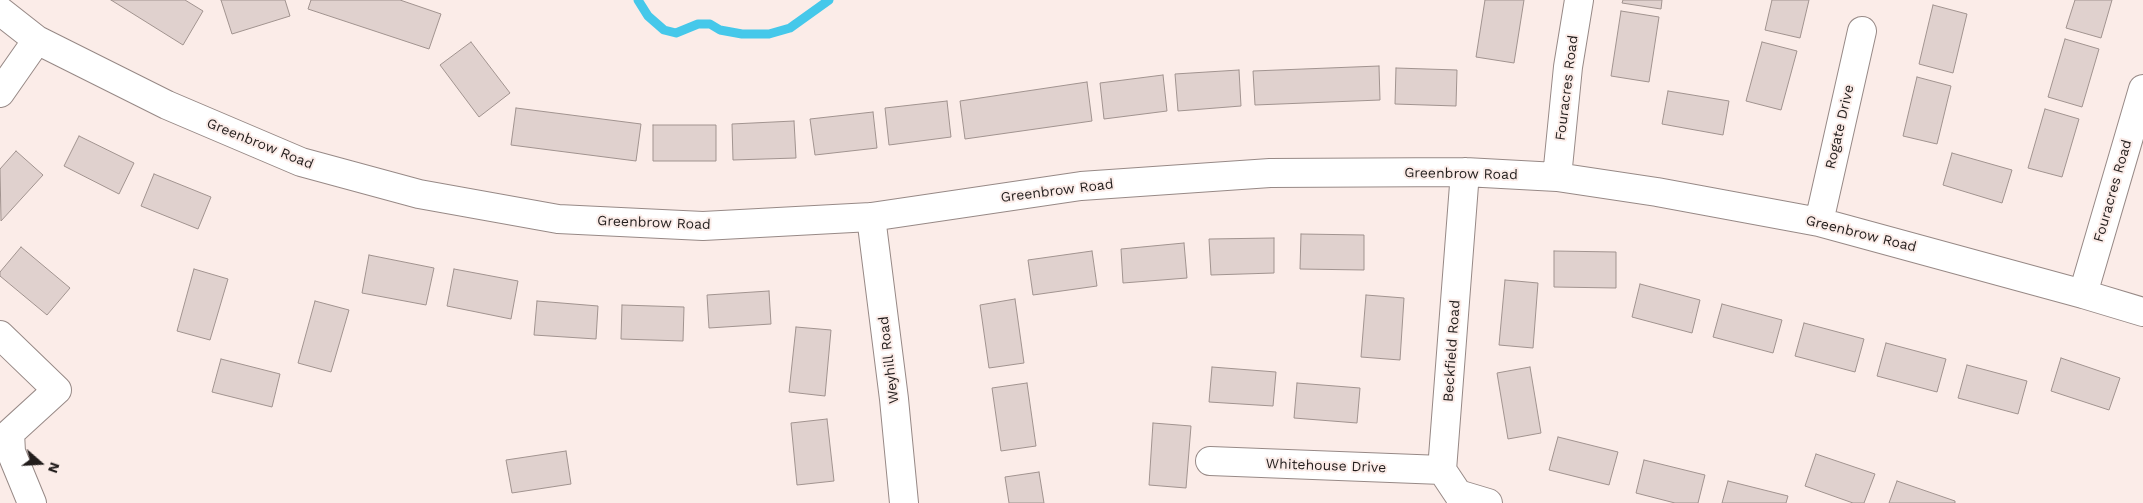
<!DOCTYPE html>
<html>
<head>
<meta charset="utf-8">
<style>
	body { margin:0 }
	#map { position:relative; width:2143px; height:503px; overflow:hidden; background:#fbece8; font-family:"Work Sans",sans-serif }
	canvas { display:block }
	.north { position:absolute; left:15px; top:438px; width:50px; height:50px; -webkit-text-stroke:4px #fbece8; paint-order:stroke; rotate:109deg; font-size:14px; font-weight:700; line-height:20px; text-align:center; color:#221d1c }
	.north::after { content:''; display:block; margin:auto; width:18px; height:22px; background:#221d1c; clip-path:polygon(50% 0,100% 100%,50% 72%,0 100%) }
</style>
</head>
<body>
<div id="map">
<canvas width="2143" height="503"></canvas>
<div class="north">N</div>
</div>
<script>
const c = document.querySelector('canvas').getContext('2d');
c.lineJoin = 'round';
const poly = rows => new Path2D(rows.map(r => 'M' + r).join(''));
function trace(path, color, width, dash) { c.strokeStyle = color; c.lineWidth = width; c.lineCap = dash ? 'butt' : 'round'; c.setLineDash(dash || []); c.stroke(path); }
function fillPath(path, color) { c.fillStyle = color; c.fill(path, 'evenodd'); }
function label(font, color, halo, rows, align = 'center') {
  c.font = font + ' "Work Sans",sans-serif'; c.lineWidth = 4; c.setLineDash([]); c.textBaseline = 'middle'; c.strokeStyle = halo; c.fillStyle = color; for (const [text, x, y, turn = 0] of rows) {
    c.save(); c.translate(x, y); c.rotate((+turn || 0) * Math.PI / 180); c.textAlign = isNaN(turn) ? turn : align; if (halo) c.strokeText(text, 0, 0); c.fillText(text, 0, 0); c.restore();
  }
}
trace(poly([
	[638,0,648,16,664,30,676,33,698,24,710,24,720,30,742,34,769,34,790,28,829,0]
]), '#45c8ea', 9);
const building = poly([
	[111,0,185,0,203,11,183,45,111,0],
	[221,0,285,0,290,16,232,34,221,0],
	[311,0,400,0,441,14,429,49,308,9,311,0],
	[1485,0,1524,0,1514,63,1476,57,1485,0],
	[1623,0,1662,0,1661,9,1622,3,1623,0],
	[1772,0,1809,0,1800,38,1765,30,1772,0],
	[2075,0,2112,0,2101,38,2066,28,2075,0],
	[1933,5,1967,14,1953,73,1919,64,1933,5],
	[1621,11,1659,17,1649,82,1611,76,1621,11],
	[2065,39,2099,49,2082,107,2048,97,2065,39],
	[471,42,510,93,479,117,440,65,471,42],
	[1762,42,1797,51,1781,110,1746,101,1762,42],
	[1379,66,1380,100,1255,105,1253,71,1379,66],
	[1396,68,1457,70,1456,106,1395,104,1396,68],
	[1239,70,1241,106,1178,111,1175,74,1239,70],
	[1163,75,1167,111,1104,119,1100,83,1163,75],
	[1917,77,1951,86,1937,144,1903,136,1917,77],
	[1087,82,1092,121,965,139,960,101,1087,82],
	[1668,91,1729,101,1723,135,1662,124,1668,91],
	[947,101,951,137,889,145,885,108,947,101],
	[516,108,641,124,636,161,511,145,516,108],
	[2045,109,2079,119,2062,177,2028,168,2045,109],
	[873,112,877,148,815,155,810,119,873,112],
	[794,121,796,158,733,160,732,124,794,121],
	[653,125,716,125,716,161,653,161,653,125],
	[79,136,134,163,119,194,64,166,79,136],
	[16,151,43,175,1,221,0,169,16,151],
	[1952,153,2012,170,2002,203,1943,185,1952,153],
	[154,174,211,197,198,229,141,206,154,174],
	[1301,234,1364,235,1364,270,1300,269,1301,234],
	[1274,238,1274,273,1211,275,1209,239,1274,238],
	[1184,243,1187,278,1123,283,1121,249,1184,243],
	[21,247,70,288,47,315,0,276,0,272,21,247],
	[1092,251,1097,286,1033,295,1028,260,1092,251],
	[1554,251,1616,252,1616,288,1554,287,1554,251],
	[369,255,434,268,426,305,362,293,369,255],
	[194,269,228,279,210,340,177,331,194,269],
	[454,269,518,281,511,319,447,306,454,269],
	[1505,280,1538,283,1533,348,1499,345,1505,280],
	[1640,284,1700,300,1692,333,1632,317,1640,284],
	[769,291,771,324,709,328,707,295,769,291],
	[1366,295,1404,298,1400,360,1361,357,1366,295],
	[1015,299,1024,363,989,368,980,305,1015,299],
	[315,301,349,310,331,372,298,363,315,301],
	[537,301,598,306,596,339,534,335,537,301],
	[1722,304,1782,320,1773,353,1713,337,1722,304],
	[622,305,684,307,683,341,621,339,622,305],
	[1804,323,1864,339,1855,372,1795,356,1804,323],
	[796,327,831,330,825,396,789,392,796,327],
	[1886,343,1946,359,1937,392,1877,376,1886,343],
	[2061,358,2120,378,2109,410,2051,391,2061,358],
	[221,359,280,374,272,407,212,392,221,359],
	[1967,365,2027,381,2018,414,1958,398,1967,365],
	[1212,367,1276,372,1273,406,1209,402,1212,367],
	[1530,367,1541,433,1508,439,1497,373,1530,367],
	[1027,383,1036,446,1001,451,992,388,1027,383],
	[1297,383,1360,388,1357,423,1294,418,1297,383],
	[827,419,834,481,797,485,791,423,827,419],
	[1153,423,1191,426,1186,488,1149,485,1153,423],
	[1558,437,1618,452,1609,485,1549,470,1558,437],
	[566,451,571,484,512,493,506,460,566,451],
	[1816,454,1875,474,1864,503,1853,503,1805,486,1816,454],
	[1644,460,1705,475,1698,503,1675,503,1636,493,1644,460],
	[1039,472,1044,503,1009,503,1005,477,1039,472],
	[1728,481,1788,496,1786,503,1722,503,1728,481],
	[1897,481,1955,501,1955,503,1889,503,1897,481]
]);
fillPath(building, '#e0d1ce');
trace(building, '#a1938f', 1);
const minor = poly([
	[0,11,37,40,167,105,301,162,419,194,558,219,703,226,871,217,1081,186,1270,173,1465,172,1557,177,1657,192,1819,222,2083,294,2143,312],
	[0,93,37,40],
	[1465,172,1442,470,1458,494,1488,503],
	[1557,177,1568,67,1579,0],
	[871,217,894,399,904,503],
	[1819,222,1862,31],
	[2083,294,2143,89],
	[0,335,57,390,10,433,11,452,32,503],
	[1210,461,1442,470]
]);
trace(minor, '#978986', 30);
trace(minor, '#fff', 28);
label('14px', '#221d1c', '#fbece8', [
	["Fouracres Road",1567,88,-83],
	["Rogate Drive",1840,127,-77],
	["Greenbrow Road",260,144,22],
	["Greenbrow Road",1461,174,1],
	["Greenbrow Road",1057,191,-7],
	["Fouracres Road",2113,191,-74],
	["Greenbrow Road",654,223,2],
	["Greenbrow Road",1861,234,14],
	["Beckfield Road",1452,351,-86],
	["Weyhill Road",889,360,-97],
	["Whitehouse Drive",1326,466,2]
]);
</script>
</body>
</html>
